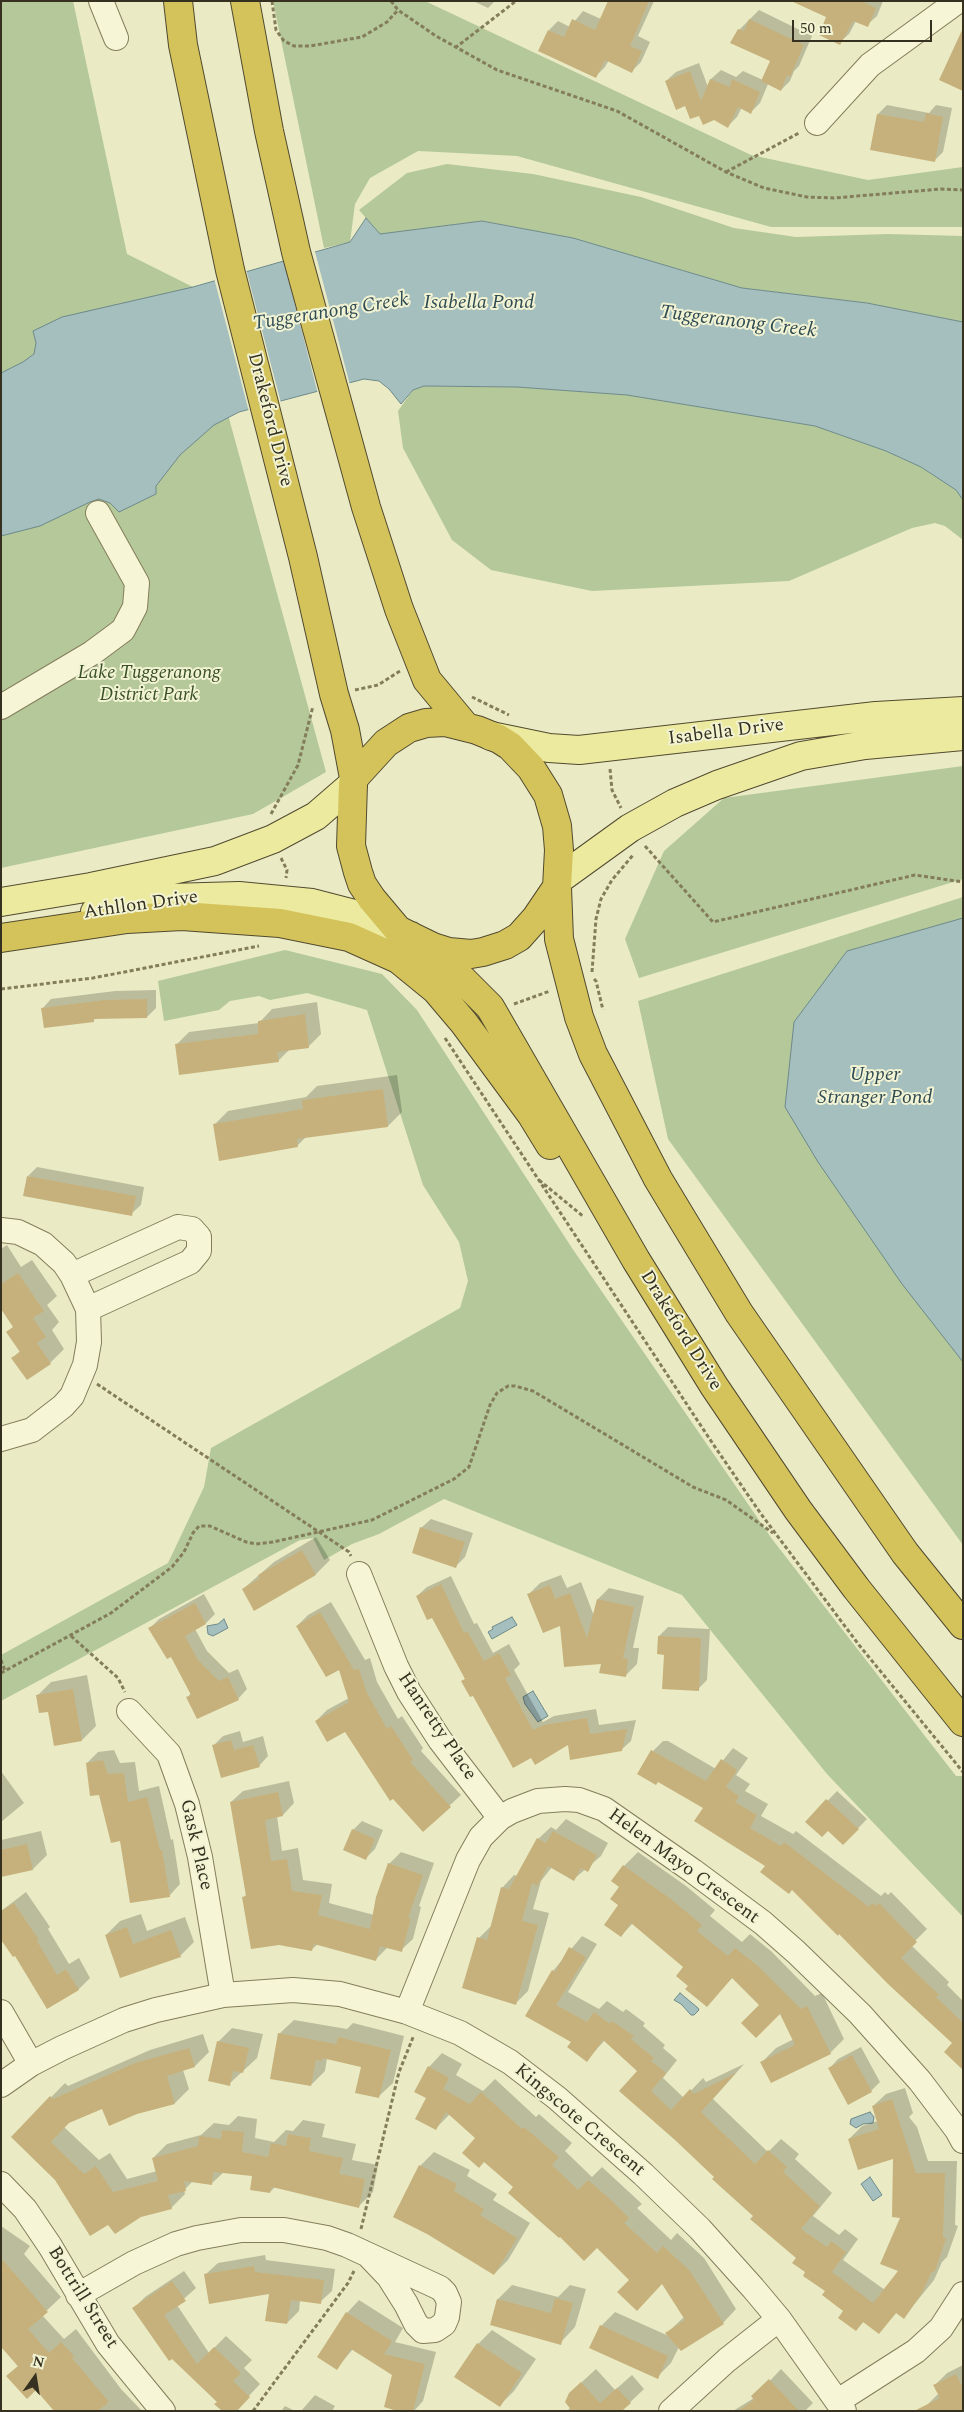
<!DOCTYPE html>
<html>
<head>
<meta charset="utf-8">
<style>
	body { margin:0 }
	#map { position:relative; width:964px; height:2412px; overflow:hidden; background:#eaebc4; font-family:Spectral,serif }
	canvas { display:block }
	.frame { position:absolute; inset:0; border:2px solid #35301f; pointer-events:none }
	.north { position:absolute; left:10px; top:2352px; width:50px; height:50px; -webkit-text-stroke:4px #f2f3d3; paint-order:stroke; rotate:13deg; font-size:14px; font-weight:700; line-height:20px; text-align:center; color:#35301f }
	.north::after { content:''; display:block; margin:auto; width:18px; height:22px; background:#35301f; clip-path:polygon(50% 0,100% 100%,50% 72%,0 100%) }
	.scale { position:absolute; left:792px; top:20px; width:140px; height:22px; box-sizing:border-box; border:2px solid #35301f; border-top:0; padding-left:6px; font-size:15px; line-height:18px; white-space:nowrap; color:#35301f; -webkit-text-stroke:4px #f2f3d3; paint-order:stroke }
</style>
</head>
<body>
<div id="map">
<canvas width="964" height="2412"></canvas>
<div class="frame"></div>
<div class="north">N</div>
<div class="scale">50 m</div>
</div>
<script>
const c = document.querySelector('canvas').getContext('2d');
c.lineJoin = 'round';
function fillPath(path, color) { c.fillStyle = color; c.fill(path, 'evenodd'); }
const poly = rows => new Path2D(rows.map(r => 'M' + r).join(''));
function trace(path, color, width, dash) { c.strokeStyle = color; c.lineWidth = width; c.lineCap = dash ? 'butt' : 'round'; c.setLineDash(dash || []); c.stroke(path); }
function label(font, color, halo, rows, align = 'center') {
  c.font = font + ' Spectral,serif'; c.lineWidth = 4; c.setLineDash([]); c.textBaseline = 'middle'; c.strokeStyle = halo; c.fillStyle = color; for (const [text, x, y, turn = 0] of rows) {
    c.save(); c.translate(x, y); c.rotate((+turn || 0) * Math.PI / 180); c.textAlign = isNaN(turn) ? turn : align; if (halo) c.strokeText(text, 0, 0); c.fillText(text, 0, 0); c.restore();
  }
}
fillPath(poly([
	[1,1,73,1,127,254,193,287,326,772,253,814,1,868],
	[273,1,425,1,751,155,868,180,963,167,963,227,771,227,517,156,418,151,370,178,355,204,350,242,324,248],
	[447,164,533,174,641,197,734,228,796,237,888,234,963,236,963,322,867,303,742,288,573,238,483,221,380,234,359,210,407,173],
	[424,386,517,387,627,395,815,426,886,451,921,467,956,490,963,500,963,540,945,526,935,523,912,528,789,581,592,591,491,570,452,540,403,448,398,411,413,390],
	[963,766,963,879,639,978,625,939,664,851,724,798],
	[963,897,963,1545,668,1139,638,1001],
	[285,950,382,974,417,1010,572,1248,772,1539,956,1776,963,1776,963,1917,827,1774,682,1595,444,1499,379,1534,352,1544,324,1560,313,1538,300,1540,1,1701,1,1655,168,1563,204,1487,211,1448,460,1308,468,1281,459,1242,423,1185,367,1010,307,993,270,1000,259,996,230,1001,219,1010,164,1021,158,981]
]), '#b4c899');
const water = poly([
	[366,218,380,234,482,221,573,238,742,288,867,303,963,322,963,500,956,490,921,467,886,451,815,426,627,395,517,387,424,386,413,390,401,404,389,389,379,381,364,379,239,412,214,425,180,455,156,486,156,494,119,512,110,503,99,499,90,502,40,526,1,536,1,373,23,362,34,354,36,343,33,331,62,317,193,287,350,242,366,218],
	[963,918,963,1362,902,1284,818,1162,785,1107,794,1022,847,951,963,918],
	[512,1617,517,1625,492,1639,488,1632,493,1629,492,1627,512,1617],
	[224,1619,228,1628,213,1636,208,1634,207,1626,218,1624,224,1619],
	[533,1691,548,1716,538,1722,525,1704,523,1697,533,1691],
	[680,1993,698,2008,699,2010,694,2015,691,2015,681,2004,674,2000,680,1993],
	[870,2112,874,2117,873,2123,863,2124,856,2128,850,2124,851,2119,870,2112],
	[870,2177,882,2195,873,2201,861,2184,870,2177]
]);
fillPath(water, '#a5bebe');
trace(water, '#6d8a8b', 1);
fillPath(poly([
	[314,248,350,385,318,394,283,258],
	[246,269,281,403,249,412,214,278]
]), '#eaebc4');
fillPath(poly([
	[473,1,495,1,488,8],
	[609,1,654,1,638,36,650,42,641,62,632,71,609,60,605,67,596,76,549,30,558,21,570,27,583,11,601,19],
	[798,1,883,1,877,16,867,25,856,21,849,34,839,43,828,16],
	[759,10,812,36,799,66,794,71,790,81,781,90,768,84,760,103,751,112,742,107,737,117,728,126,714,119,699,115,686,105,666,81,676,72,699,63,708,87,711,79,721,70,736,77,743,71,763,80,772,60,739,30],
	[887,105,929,113,936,105,952,108,943,152,934,161,878,114],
	[156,990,156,1008,147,1017,96,1018,94,1020,42,1009,51,999,115,991],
	[317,1002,321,1034,308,1047,289,1050,278,1061,176,1045,189,1032,259,1023,272,1009],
	[397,1075,402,1112,388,1126,306,1137,298,1145,214,1125,228,1111,306,1097,317,1086],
	[37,1167,144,1187,141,1205,131,1214,28,1176],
	[7,1245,21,1267,32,1260,57,1296,47,1305,59,1322,52,1330,64,1349,50,1363,27,1378,13,1358,20,1351,8,1332,14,1326,1,1307,1,1249],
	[431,1519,473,1533,465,1557,456,1566,421,1528],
	[316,1537,330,1560,316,1574,255,1609,243,1589,274,1562],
	[561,1575,567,1588,581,1582,594,1616,598,1599,609,1588,644,1596,633,1648,639,1648,637,1664,626,1675,602,1662,529,1594,540,1583],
	[451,1576,474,1624,477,1623,493,1653,509,1644,520,1664,514,1670,543,1722,554,1716,596,1709,599,1725,636,1720,631,1741,621,1750,569,1743,532,1756,463,1681,466,1678,432,1617,417,1596,427,1587],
	[204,1594,215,1614,206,1623,195,1629,207,1651,229,1673,238,1669,247,1689,238,1699,188,1697,191,1693,171,1655,150,1628,159,1619],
	[331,1602,365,1660,370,1658,377,1682,398,1719,402,1716,423,1748,421,1751,461,1795,423,1830,345,1730,316,1721,327,1710,349,1698,339,1668,297,1626,308,1615],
	[668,1627,710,1629,707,1680,698,1689,665,1653,659,1636],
	[87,1675,96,1726,82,1740,49,1710,37,1696,51,1682],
	[240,1731,243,1742,263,1736,268,1756,259,1766,213,1746,223,1736],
	[663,1741,668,1741,716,1769,733,1748,748,1758,736,1775,750,1784,745,1791,768,1804,761,1816,793,1834,796,1831,881,1896,885,1892,888,1895,891,1892,927,1929,911,1945,949,1982,947,1985,963,2001,963,2061,954,2043,839,1932,705,1807,651,1753],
	[114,1750,120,1763,135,1762,139,1791,159,1786,171,1840,173,1839,180,1884,169,1896,121,1840,87,1763,98,1752],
	[1,1771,24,1803,1,1822],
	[289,1781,294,1803,283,1815,277,1816,282,1851,298,1848,303,1880,332,1884,329,1903,374,1915,389,1864,401,1852,434,1863,419,1906,421,1907,413,1939,401,1950,387,1948,376,1959,318,1944,312,1949,244,1897,247,1894,231,1802,243,1791],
	[837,1791,867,1819,843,1844,828,1830,807,1822],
	[566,1819,608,1843,601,1856,574,1879,552,1867,541,1881,533,1909,549,1913,528,1991,516,2003,479,1938,491,1926,502,1888,514,1875,518,1876,538,1839,551,1827,556,1830],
	[362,1821,383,1830,375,1849,365,1859,353,1830],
	[41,1831,47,1855,33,1869,1,1876,1,1840],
	[638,1852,686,1886,715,1910,710,1916,742,1942,750,1934,772,1952,815,1996,822,1993,844,2039,830,2053,762,2062,776,2048,794,2039,781,2012,761,2005,733,1977,707,2005,690,1986,685,1967,633,1923,621,1936,621,1887,624,1866],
	[26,1892,50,1927,48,1929,69,1964,79,1958,90,1978,78,1990,48,2008,1,1925,1,1911],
	[141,1914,147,1931,185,1917,194,1942,180,1956,121,1977,106,1935,120,1921],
	[582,1936,597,1944,568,1992,599,2009,607,2001,623,2012,626,2009,645,2023,643,2026,665,2045,663,2048,677,2060,663,2078,684,2098,703,2078,706,2082,744,2064,713,2099,768,2152,781,2139,799,2154,795,2159,832,2193,813,2216,839,2235,845,2229,858,2239,843,2260,885,2290,900,2271,902,2216,895,2157,849,2139,862,2126,878,2121,873,2106,886,2094,905,2088,913,2113,909,2117,917,2127,928,2161,957,2161,955,2225,958,2226,947,2257,942,2262,934,2280,904,2317,897,2312,879,2332,864,2321,856,2330,844,2311,797,2258,676,2139,638,2071,605,2040,587,2060,573,2042,527,2016,553,1971],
	[294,2020,347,2029,353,2023,404,2036,393,2083,378,2097,363,2067,327,2058,325,2071,311,2085,279,2034],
	[232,2028,263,2034,257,2058,229,2084,218,2042],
	[203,2034,209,2052,195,2066,183,2070,189,2089,175,2103,103,2107,69,2122,64,2127,99,2160,110,2153,127,2179,157,2171,153,2158,167,2144,201,2135,214,2123,229,2125,238,2116,257,2119,255,2138,274,2142,286,2130,293,2131,303,2120,325,2124,322,2137,356,2144,352,2160,378,2165,373,2192,359,2206,276,2186,270,2192,254,2175,224,2172,211,2184,193,2181,184,2190,185,2194,171,2208,109,2223,56,2179,12,2137,65,2083,68,2086,150,2050],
	[861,2047,880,2082,871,2091,829,2069,838,2059],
	[442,2053,462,2064,456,2075,483,2091,495,2079,536,2117,539,2114,572,2143,565,2151,592,2177,602,2167,642,2204,637,2208,671,2240,677,2233,704,2258,736,2309,723,2323,679,2347,671,2363,657,2377,601,2326,615,2312,671,2337,667,2333,684,2317,663,2283,597,2246,514,2187,477,2138,450,2114,436,2128,428,2098,429,2067],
	[434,2152,470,2170,467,2176,497,2194,493,2200,530,2223,508,2260,494,2274,428,2233,394,2216,420,2166],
	[1,2226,30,2246,24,2254,61,2297,42,2315,64,2339,76,2329,121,2389,142,2411,55,2411,1,2346],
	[265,2255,266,2260,335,2269,332,2291,320,2302,300,2300,299,2311,287,2323,270,2293,206,2274,218,2263],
	[184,2271,196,2288,177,2305,209,2353,226,2336,252,2360,244,2368,260,2384,235,2411,218,2401,172,2357,134,2308,145,2297],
	[512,2285,558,2297,570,2285,586,2289,575,2327,561,2342,492,2324,498,2299],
	[359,2300,403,2328,395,2342,436,2352,423,2401,414,2411,403,2411,394,2375,353,2349,337,2368,347,2313],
	[492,2330,536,2359,514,2391,500,2405,478,2344],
	[963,2365,963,2411,926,2406,939,2393,935,2385,947,2373],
	[596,2369,615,2390,632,2375,644,2389,621,2411,567,2411,571,2407,570,2393],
	[781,2369,813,2403,805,2411,733,2411,754,2398],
	[315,2395,335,2406,332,2411,301,2411],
	[285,2406,295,2411,281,2411]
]), '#0003');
fillPath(poly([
	[608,1,649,1,630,46,642,51,632,73,605,60,596,78,538,51,548,30,564,37,572,19,595,30],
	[791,1,861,1,876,8,868,27,853,21,840,45,819,35,826,17],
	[749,19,804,45,790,77,787,75,781,91,761,81,770,61,730,43,738,29,744,31],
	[963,28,963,91,939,80],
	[690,71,701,101,710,79,730,87,732,79,760,92,751,114,738,107,728,128,714,120,703,125,699,116,690,119,685,106,676,110,665,81],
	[926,113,943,117,935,162,870,150,877,114,924,122],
	[147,999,147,1018,94,1019,94,1022,44,1028,41,1008,105,1000],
	[305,1014,309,1048,277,1052,279,1062,179,1075,175,1044,258,1034,258,1021],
	[383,1089,388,1127,297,1139,298,1147,219,1161,213,1124,303,1109,302,1100],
	[27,1176,136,1196,132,1216,23,1196],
	[18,1273,44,1311,33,1318,46,1337,37,1343,51,1364,27,1380,11,1358,20,1352,6,1332,13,1327,1,1309,1,1284],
	[420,1527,465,1542,456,1568,412,1553],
	[302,1550,316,1575,254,1611,242,1589,260,1578,258,1575],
	[441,1584,464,1633,467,1631,484,1661,499,1653,511,1675,505,1678,533,1730,544,1725,587,1718,590,1734,627,1729,622,1751,570,1760,568,1745,535,1765,531,1758,513,1768,473,1696,470,1697,461,1681,465,1679,432,1618,427,1620,416,1596],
	[550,1585,555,1599,570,1593,587,1638,597,1599,634,1607,623,1658,628,1659,626,1677,599,1673,601,1664,564,1667,560,1626,543,1633,527,1594],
	[195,1603,206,1624,185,1636,198,1660,219,1681,228,1677,239,1700,197,1719,186,1697,191,1695,171,1657,167,1659,148,1628],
	[320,1612,354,1670,359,1669,367,1693,387,1729,391,1726,413,1760,410,1762,451,1807,423,1832,393,1799,390,1801,345,1732,327,1742,315,1721,349,1702,339,1670,326,1677,296,1626],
	[658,1636,701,1638,699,1691,662,1689,664,1655,657,1654],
	[73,1689,82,1741,54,1746,48,1712,39,1713,36,1695],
	[231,1740,234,1750,253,1745,260,1767,221,1778,212,1745],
	[651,1750,706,1781,721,1759,737,1770,726,1787,739,1796,735,1802,757,1815,750,1828,781,1846,784,1842,869,1907,872,1903,876,1906,879,1903,917,1942,901,1958,939,1995,936,1997,963,2023,963,2070,944,2052,952,2043,888,1984,839,1934,838,1936,792,1890,789,1894,760,1872,765,1866,694,1821,703,1808,658,1782,656,1785,637,1774],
	[103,1760,108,1774,124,1773,128,1802,147,1797,160,1850,162,1850,170,1897,130,1903,120,1841,111,1843,99,1795,90,1796,86,1763],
	[278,1792,283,1816,265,1820,271,1861,287,1859,292,1891,322,1895,318,1915,370,1929,376,1897,388,1863,423,1875,408,1918,411,1918,402,1952,380,1946,376,1961,314,1944,312,1951,279,1945,251,1949,242,1897,246,1896,230,1802],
	[826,1799,859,1829,843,1845,828,1831,822,1837,805,1822],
	[352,1829,375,1839,366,1860,343,1850],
	[553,1831,597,1855,588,1872,581,1868,574,1881,548,1866,537,1886,532,1883,522,1921,538,1925,516,2005,462,1988,477,1937,487,1940,501,1887,509,1889,537,1838,546,1843],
	[27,1844,33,1870,1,1877,1,1850],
	[623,1865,672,1900,702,1925,697,1931,728,1956,735,1948,758,1966,801,2009,807,2006,831,2054,771,2083,760,2062,795,2045,780,2014,756,2038,741,2023,759,2005,732,1978,707,2007,685,1989,688,1986,676,1976,683,1967,631,1923,621,1937,604,1925,618,1905,610,1899,619,1887,611,1881],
	[14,1903,39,1940,37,1941,57,1975,66,1969,79,1990,47,2009,15,1956,13,1957,1,1940,1,1911],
	[127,1927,133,1944,171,1930,181,1957,120,1978,105,1935],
	[569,1947,586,1957,556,2005,587,2022,594,2012,610,2024,612,2021,634,2036,631,2039,654,2058,651,2061,666,2073,651,2091,671,2110,690,2089,694,2094,736,2073,701,2112,755,2164,768,2150,787,2167,783,2172,820,2206,801,2229,827,2247,831,2241,846,2252,832,2272,873,2303,898,2271,880,2264,900,2218,892,2217,893,2159,858,2170,848,2139,879,2129,872,2106,892,2099,916,2173,945,2173,943,2237,946,2239,935,2271,931,2273,922,2293,904,2319,896,2313,879,2334,863,2322,856,2331,838,2318,843,2311,822,2295,825,2291,803,2276,805,2272,792,2263,796,2258,750,2219,753,2216,712,2179,714,2177,675,2140,619,2091,637,2071,603,2040,587,2062,567,2047,571,2042,525,2016,552,1970,555,1972],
	[278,2033,336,2044,338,2037,391,2050,379,2098,355,2093,361,2067,322,2058,322,2061,316,2060,311,2086,270,2079],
	[217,2041,249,2048,243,2073,233,2071,230,2086,208,2081],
	[189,2048,195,2067,167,2076,175,2104,137,2114,109,2126,102,2109,69,2123,51,2142,84,2174,96,2166,113,2192,158,2181,152,2158,198,2146,199,2136,221,2139,222,2130,244,2132,242,2152,268,2157,271,2143,286,2146,288,2134,311,2138,309,2151,343,2158,339,2174,365,2179,359,2208,272,2187,270,2193,250,2190,252,2176,213,2172,212,2185,184,2181,186,2191,168,2195,172,2209,141,2217,115,2234,108,2225,90,2236,55,2180,11,2137,50,2096,53,2099,135,2063],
	[852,2055,872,2092,848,2105,828,2068],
	[428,2066,449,2078,443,2089,470,2104,481,2092,522,2129,524,2127,559,2157,552,2165,578,2190,588,2180,611,2200,629,2218,624,2223,657,2253,663,2246,690,2271,724,2324,681,2351,665,2333,685,2320,662,2284,637,2311,617,2292,629,2280,597,2248,584,2261,560,2237,559,2238,508,2193,513,2187,484,2162,479,2168,462,2153,475,2138,446,2112,436,2130,415,2119,426,2098,414,2092],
	[419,2165,457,2184,454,2191,484,2209,480,2215,517,2238,494,2275,427,2234,393,2217],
	[1,2258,48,2312,28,2329,49,2353,61,2342,74,2356,72,2358,109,2402,98,2411,54,2411,36,2390,27,2399,6,2376,18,2366,1,2347],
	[254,2266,255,2272,324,2280,321,2304,291,2300,287,2324,265,2321,269,2294,209,2304,204,2274],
	[172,2281,186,2301,164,2315,197,2364,214,2347,241,2373,233,2381,250,2397,237,2411,222,2411,214,2404,217,2402,172,2359,169,2361,132,2308],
	[555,2298,573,2303,561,2345,490,2325,497,2299,551,2313],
	[346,2312,392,2341,384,2354,425,2364,413,2411,397,2411,384,2407,392,2375,351,2349,337,2370,317,2357],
	[600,2325,668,2356,658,2379,589,2348],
	[477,2343,522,2373,500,2407,454,2377],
	[956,2374,963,2388,963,2411,914,2411,940,2398,933,2385],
	[769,2379,799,2411,738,2411,754,2400,751,2396],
	[581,2382,600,2403,617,2388,631,2403,622,2411,572,2411,565,2402,569,2393]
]), '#c6b17c');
const minor = poly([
	[101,1,116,38],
	[817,123,870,65,958,1],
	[1,707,92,653,123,630,135,607,137,583,98,513],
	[1,1230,18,1232,43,1244,64,1263,72,1275,88,1309,89,1342,85,1365,72,1396,63,1406,32,1430,1,1439],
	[72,1275,178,1227,192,1229,199,1237,199,1251,190,1262,88,1309],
	[359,1574,396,1666,409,1692,440,1740,500,1818],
	[129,1711,169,1754,187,1804,200,1857,223,1995],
	[1,2012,31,2064],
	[407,2012,468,1860,481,1837,500,1818,512,1811,538,1801,565,1799,579,1800,604,1809,693,1871,763,1923,796,1952,860,2014,920,2081,957,2130,963,2141],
	[1,2085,31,2064,62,2048,124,2020,156,2010,223,1995,293,1990,340,1994,407,2012,460,2033,510,2062,557,2098,643,2174,700,2229,753,2288,779,2319,844,2411],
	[1,2184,25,2209,50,2246,108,2344,163,2411],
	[78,2295,134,2263,176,2244,197,2238,241,2230,284,2230,327,2238,347,2245,440,2288,445,2293,449,2302,447,2317,444,2324,435,2330,423,2331,416,2324,406,2304,389,2277,369,2256],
	[838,2401,916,2351,941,2328,963,2294],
	[671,2411,727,2360,779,2319]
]);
const major = poly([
	[491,736,549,748,579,750,876,716,963,711],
	[558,880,630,828,675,803,717,785,801,756,865,745,963,736],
	[1,902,91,887,215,861,273,839,316,816,353,784,354,778],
	[95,912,170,898,239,896,312,903,366,917,398,930]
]);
const highway = poly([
	[178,1,183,45,230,270,303,557,334,694,345,730,354,778],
	[245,1,269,131,296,252,366,507,399,609,427,680,466,727],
	[353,784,351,846,358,872,362,884,372,899,398,930,433,947,449,952,471,954,483,952,505,945,519,937,536,918,557,887,559,850,557,826,548,795,531,768,510,746,499,739,477,730,445,722,426,723,409,728,386,743,354,778],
	[557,887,559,939,579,1017,593,1054,658,1179,739,1313,905,1553,963,1625],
	[411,936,456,973,490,1007,636,1260,714,1386,798,1510,856,1588,963,1722],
	[1,938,127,919,182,916,280,923,349,937,398,959,436,990,464,1023,531,1114,550,1145]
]);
trace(minor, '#847d5c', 26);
trace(major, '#524a30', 30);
trace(highway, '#524a30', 30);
trace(poly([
	[272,1,276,30,284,41,294,46,310,46,362,37,387,22,398,10],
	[391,1,398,10,436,36,497,70,617,111,726,172,764,188,807,197,834,198,941,189,963,190],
	[455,48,516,1],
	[726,172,799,133],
	[355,690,378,685,400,671],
	[472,697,509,715],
	[610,769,612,790,621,808],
	[271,814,298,765,313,706],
	[645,846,713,922,915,875,963,882],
	[281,858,287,870,286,878],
	[592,972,596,919,601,899,612,880,633,855],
	[594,979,596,981,603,1010],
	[1,989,93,978,259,946],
	[514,1004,550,991],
	[445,1038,713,1444,761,1514,859,1645,963,1772],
	[539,1180,584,1217],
	[97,1384,349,1552,351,1556],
	[71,1636,118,1678,125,1692],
	[1,1660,5,1671],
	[1,1673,111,1613,172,1567,184,1552,193,1533,199,1526,210,1526,246,1542,256,1544,273,1542,372,1520,454,1479,469,1467,490,1405,497,1393,508,1386,515,1386,533,1391,693,1487,726,1500,773,1533],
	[361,2229,399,2072,414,2035],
	[253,2411,348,2283,354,2271]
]), '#847d5c', 3, [4, 2.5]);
trace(minor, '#f6f6d6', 24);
trace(major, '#ebea9e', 28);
trace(highway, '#d4c35a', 28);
label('19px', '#35301f', '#f2f3d3', [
	["Drakeford Drive",269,420,76],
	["Isabella Drive",726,733,-7],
	["Athllon Drive",141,906,-8],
	["Drakeford Drive",680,1331,58],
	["Hanretty Place",436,1727,56],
	["Gask Place",195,1845,77],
	["Helen Mayo Crescent",683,1867,36],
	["Kingscote Crescent",579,2121,40],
	["Bottrill Street",82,2298,58]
]);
label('italic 19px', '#395027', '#f2f3d3', [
	["Lake Tuggeranong",149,674],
	["District Park",149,696]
]);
label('italic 20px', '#2f4b53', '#f2f3d3', [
	["Isabella Pond",479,304],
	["Tuggeranong Creek",331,313,-9],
	["Tuggeranong Creek",738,323,7],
	["Upper",875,1076],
	["Stranger Pond",875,1099]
]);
</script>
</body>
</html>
